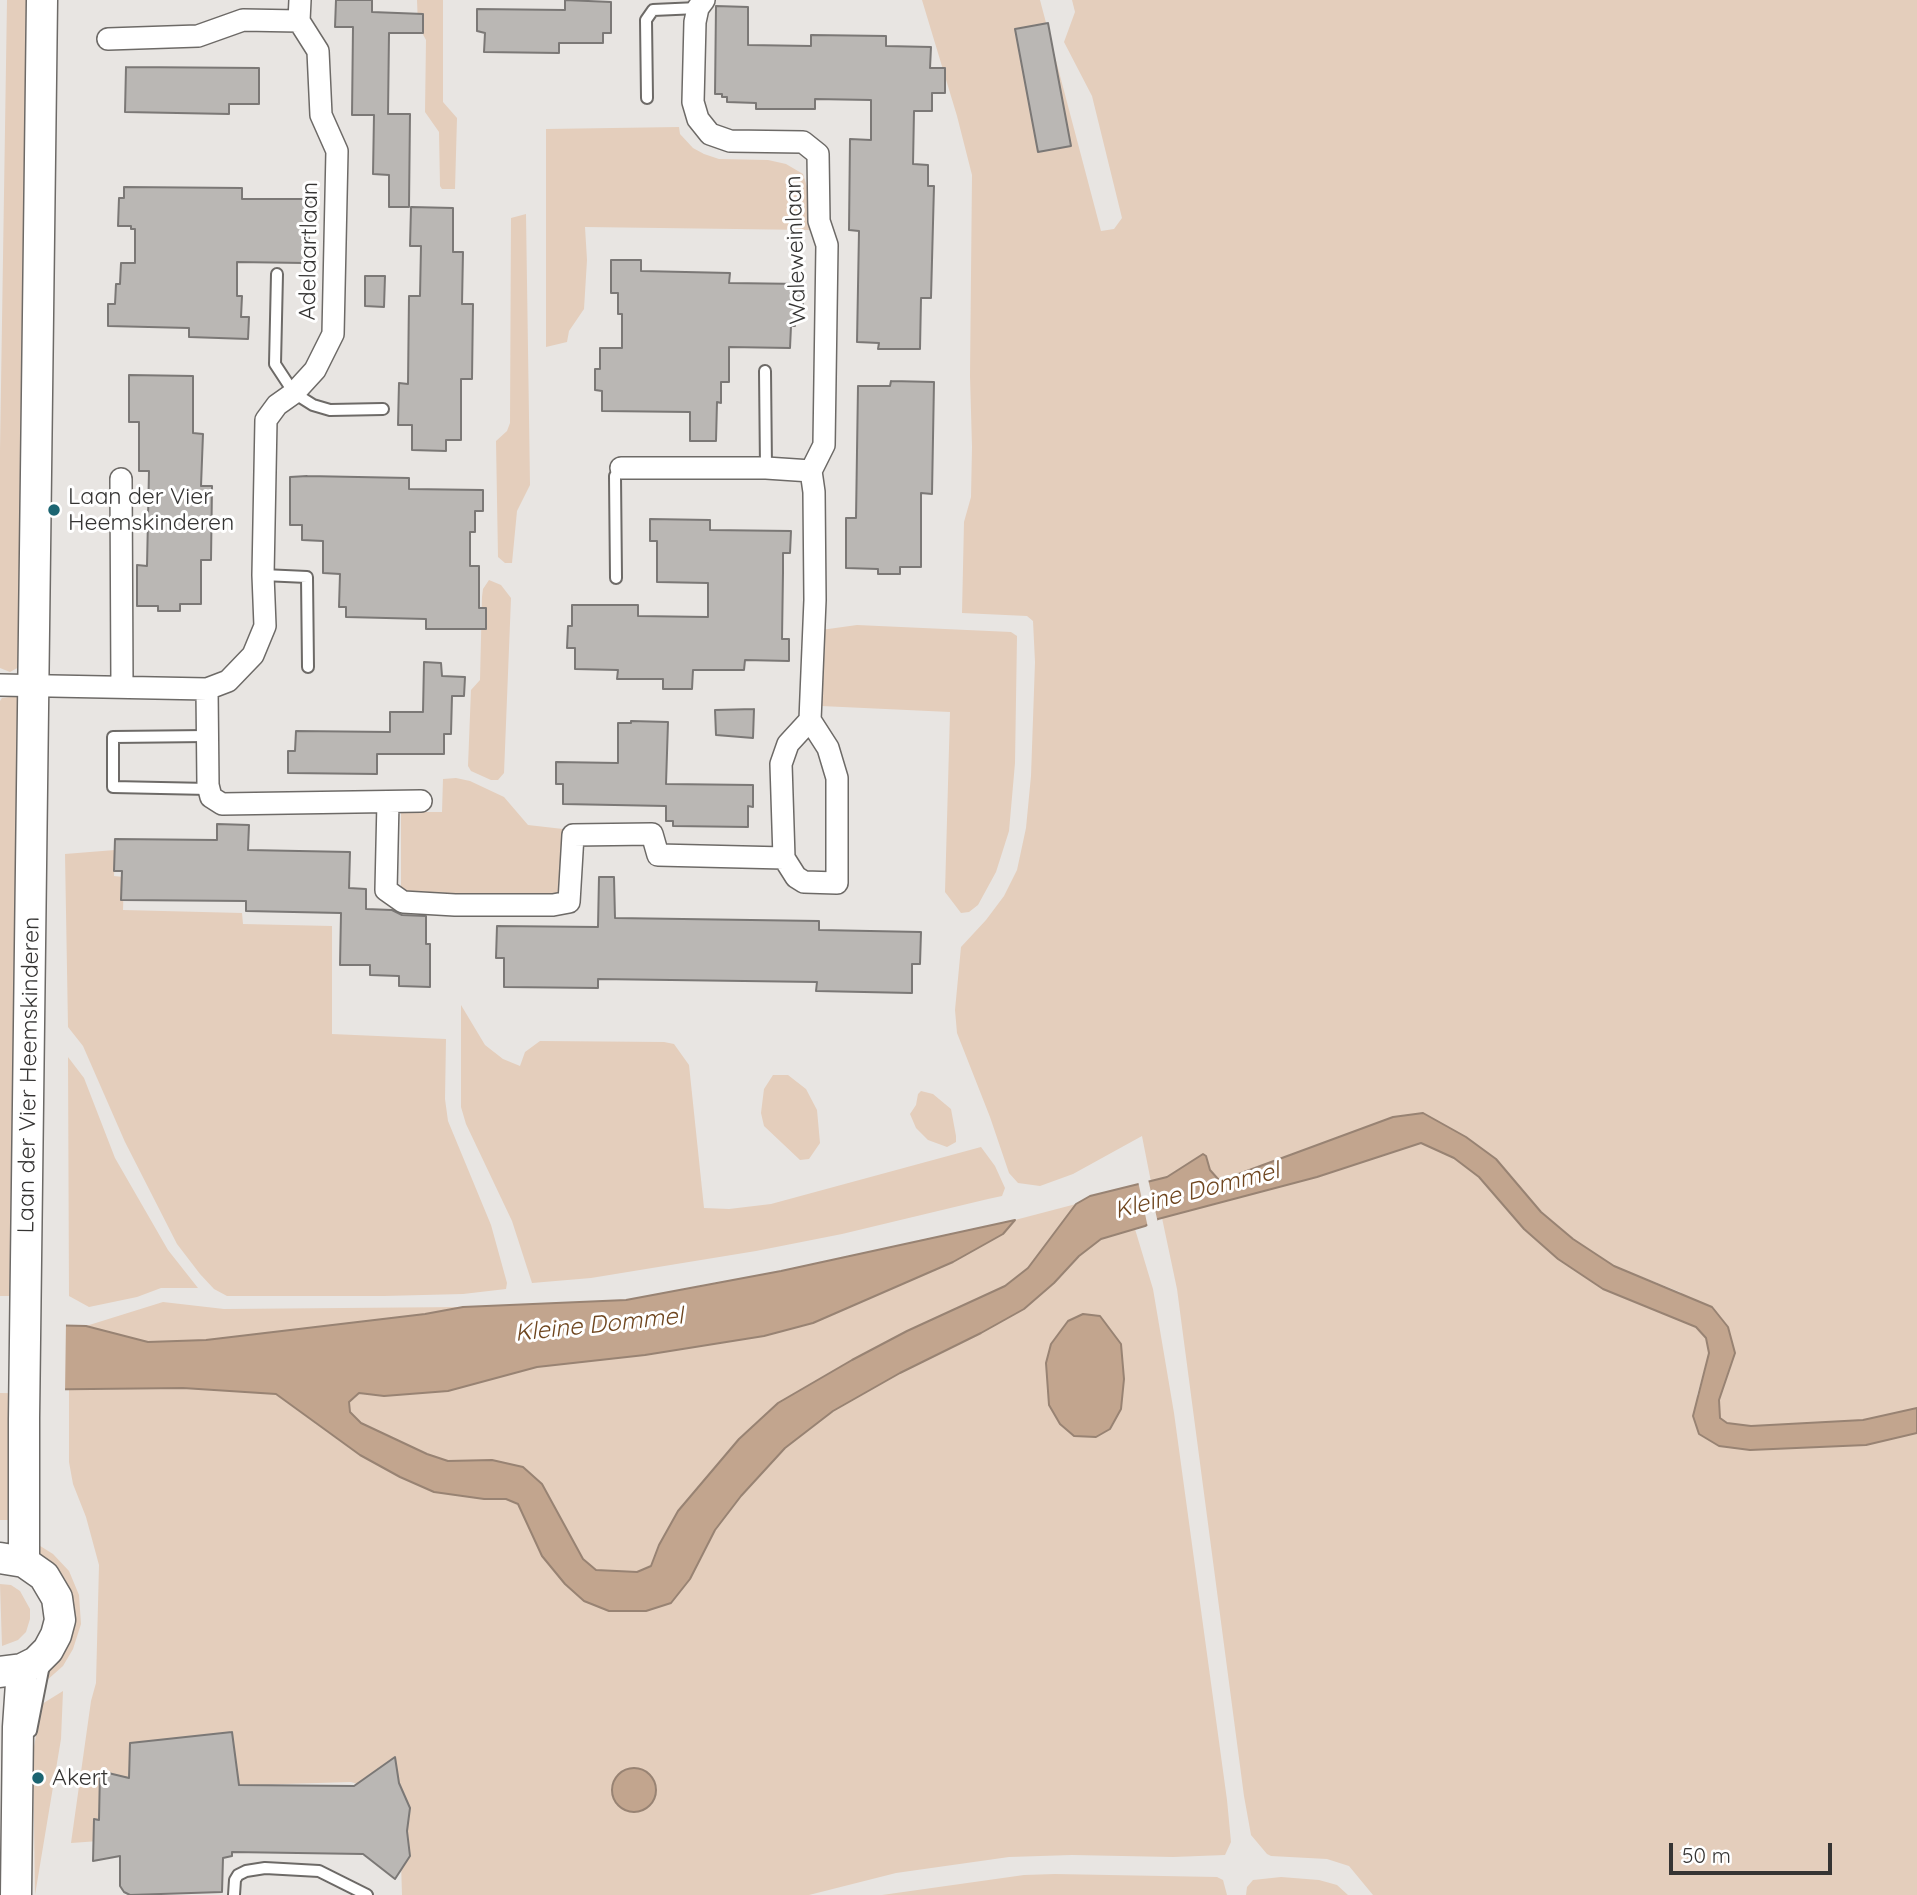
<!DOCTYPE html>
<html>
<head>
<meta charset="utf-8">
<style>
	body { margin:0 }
	#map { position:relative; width:1917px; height:1895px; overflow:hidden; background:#e8e5e2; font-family:Quicksand,sans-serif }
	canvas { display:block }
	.scale { position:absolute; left:1669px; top:1843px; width:163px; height:32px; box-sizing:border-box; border:4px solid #353433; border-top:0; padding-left:9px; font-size:21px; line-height:24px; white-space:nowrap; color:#353433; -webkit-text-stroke:5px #fff; paint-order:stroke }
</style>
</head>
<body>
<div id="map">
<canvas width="1917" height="1895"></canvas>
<div class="scale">50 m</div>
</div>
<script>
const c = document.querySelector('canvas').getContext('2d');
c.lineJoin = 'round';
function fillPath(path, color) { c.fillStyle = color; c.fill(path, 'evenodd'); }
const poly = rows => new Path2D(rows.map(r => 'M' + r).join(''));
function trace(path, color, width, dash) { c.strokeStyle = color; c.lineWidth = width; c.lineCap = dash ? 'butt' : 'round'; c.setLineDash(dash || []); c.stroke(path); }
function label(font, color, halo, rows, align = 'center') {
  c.font = font + ' Quicksand,sans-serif'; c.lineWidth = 6; c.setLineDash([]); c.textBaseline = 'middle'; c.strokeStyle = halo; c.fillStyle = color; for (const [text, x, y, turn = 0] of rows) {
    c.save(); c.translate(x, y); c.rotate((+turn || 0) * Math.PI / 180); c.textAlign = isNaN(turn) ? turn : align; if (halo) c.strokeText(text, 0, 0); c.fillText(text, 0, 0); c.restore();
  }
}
fillPath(poly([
	[7,0,34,0,21,666,10,672,0,668,0,451],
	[417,0,443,0,443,102,457,118,455,189,442,189,440,186,439,132,425,112,426,40,418,25],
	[893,0,1040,0,1101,231,1114,229,1122,218,1092,96,1064,42,1075,12,1072,0,1917,0,1917,1408,1863,1420,1751,1426,1727,1423,1719,1418,1719,1400,1735,1353,1680,1292,1614,1266,1573,1239,1541,1212,1496,1159,1466,1137,1423,1113,1393,1117,1225,1179,1218,1179,1209,1170,1206,1156,1203,1154,1175,1174,1151,1182,1142,1136,1073,1174,1040,1186,1018,1183,1009,1173,990,1117,957,1033,955,1010,961,947,986,920,1004,896,1017,870,1026,828,1031,776,1035,662,1033,621,1027,616,962,613,964,522,971,497,972,447,970,376,972,175,957,116,922,0],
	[679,127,680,134,693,148,704,154,719,159,768,160,786,164,803,174,808,190,811,230,585,227,587,260,584,309,569,331,567,342,546,347,546,129],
	[526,214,530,485,517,511,512,563,505,563,498,557,496,441,507,431,510,423,511,218],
	[489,580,501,585,511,598,504,773,498,780,491,780,471,771,468,766,471,690,480,680,482,597,483,589],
	[857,625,1011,632,1017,636,1015,763,1009,831,996,872,978,905,969,912,961,913,945,892,950,712,821,706,821,630],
	[10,697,22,697,21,1296,0,1296,0,701,2,698],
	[456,778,470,781,504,797,528,825,563,829,561,889,559,893,553,896,406,894,401,887,401,812,442,812,443,779],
	[115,850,114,876,124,877,123,910,242,913,243,924,332,926,332,1034,446,1039,445,1099,448,1121,491,1225,507,1283,506,1289,463,1294,384,1296,227,1296,214,1289,200,1274,177,1244,125,1142,83,1046,68,1027,65,854],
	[461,1005,485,1045,503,1059,520,1066,525,1052,540,1041,664,1042,674,1044,689,1065,704,1208,729,1209,771,1204,981,1147,995,1166,1005,1188,1002,1196,988,1199,842,1234,756,1251,591,1278,532,1283,512,1221,466,1124,461,1107],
	[68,1057,84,1078,115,1158,168,1250,198,1288,161,1288,137,1297,89,1307,69,1296],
	[773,1075,788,1075,806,1089,817,1110,820,1143,809,1159,800,1160,764,1126,761,1113,764,1089],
	[921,1091,933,1094,951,1109,956,1136,956,1142,947,1147,928,1140,916,1128,910,1114,916,1105,918,1094],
	[1421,1143,1454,1158,1479,1177,1524,1229,1558,1259,1603,1289,1696,1327,1706,1338,1709,1353,1697,1395,1719,1446,1750,1450,1866,1445,1917,1433,1917,1895,1373,1895,1349,1866,1327,1859,1271,1856,1267,1854,1251,1835,1244,1796,1177,1289,1162,1218,1317,1177],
	[1076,1204,1028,1268,1005,1286,907,1331,852,1360,739,1439,678,1511,659,1545,651,1566,637,1572,596,1570,583,1559,542,1484,523,1467,492,1460,448,1461,427,1454,361,1423,349,1412,349,1402,359,1393,384,1396,448,1391,537,1367,645,1355,764,1336,813,1323,953,1262,1003,1234,1015,1220],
	[1135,1229,1153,1289,1174,1413,1227,1800,1231,1842,1225,1855,1173,1857,1072,1855,1009,1857,896,1873,809,1895,402,1895,399,1796,351,1782,185,1787,113,1840,71,1843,91,1701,96,1683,99,1565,86,1517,73,1484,69,1462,69,1390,183,1388,276,1394,360,1455,400,1477,434,1492,484,1499,507,1499,518,1504,565,1584,584,1601,609,1611,690,1579,715,1530,741,1496,785,1448,833,1411,900,1373,981,1333,1024,1309,1054,1283,1079,1256,1101,1239],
	[1068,1321,1124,1379,1121,1409,1111,1429,1051,1344],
	[163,1302,224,1309,463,1307,425,1314,206,1340,148,1342,86,1326],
	[0,1324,20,1324,15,1520,0,1520],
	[29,1539,53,1554,69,1571,79,1595,81,1624,73,1649,63,1666,46,1681,50,1662,43,1563],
	[0,1584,11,1585,20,1591,30,1609,30,1619,26,1632,18,1640,2,1646],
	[63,1691,61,1739,35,1895,33,1752,42,1704],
	[1055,1874,1217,1877,1223,1880,1227,1895,882,1895,1024,1875],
	[1281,1877,1319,1880,1337,1885,1348,1895,1246,1895,1247,1887,1253,1880]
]), '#e4cebc');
const water = poly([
	[1423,1113,1466,1137,1496,1159,1541,1212,1573,1239,1614,1266,1712,1307,1728,1327,1735,1353,1719,1400,1720,1418,1727,1423,1751,1426,1863,1420,1917,1408,1917,1433,1866,1445,1750,1450,1719,1446,1699,1434,1693,1416,1709,1353,1706,1338,1696,1327,1603,1289,1558,1259,1524,1229,1479,1177,1454,1158,1421,1143,1317,1177,1158,1219,1145,1226,1101,1239,1079,1256,1054,1283,1024,1309,981,1333,900,1373,833,1411,785,1448,741,1496,715,1530,690,1579,671,1603,646,1611,609,1611,584,1601,565,1584,542,1556,518,1504,506,1499,484,1499,434,1492,400,1477,360,1455,276,1394,183,1388,0,1390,44,1325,86,1326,148,1342,206,1340,425,1314,463,1307,626,1300,781,1271,1015,1220,1003,1234,953,1262,813,1323,764,1336,645,1355,537,1367,448,1391,384,1396,359,1393,349,1402,350,1412,361,1423,427,1454,448,1461,492,1460,523,1467,542,1484,583,1559,596,1570,637,1572,651,1566,659,1545,678,1511,739,1439,778,1403,852,1360,907,1331,1005,1286,1028,1268,1076,1204,1090,1196,1167,1177,1203,1154,1206,1156,1210,1170,1218,1179,1225,1179,1393,1117,1423,1113],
	[1083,1314,1100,1316,1121,1344,1124,1379,1121,1409,1110,1429,1096,1437,1074,1436,1060,1424,1049,1405,1046,1363,1051,1344,1068,1321,1083,1314],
	'612 1790a22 22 0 1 1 44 0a22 22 0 1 1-44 0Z'
]);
fillPath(water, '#c2a58e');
trace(water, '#988373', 2);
fillPath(poly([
	[1148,1179,1158,1223,1148,1228,1138,1181],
	[0,1321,66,1322,65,1394,0,1393]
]), '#e8e5e2');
const building = poly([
	[336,0,372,0,372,12,423,14,423,33,389,33,388,114,410,114,409,207,389,207,389,175,373,174,374,115,352,115,353,27,335,27,336,0],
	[565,0,611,2,611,33,603,33,603,43,559,43,559,53,484,52,485,33,477,31,477,9,565,10,565,0],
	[716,6,748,7,748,45,811,46,811,35,886,36,886,46,931,47,930,68,945,68,945,93,932,93,932,111,914,111,913,164,928,165,928,186,934,186,931,298,921,298,920,349,878,349,879,343,857,342,859,231,849,230,850,139,871,140,871,100,815,99,815,109,756,109,756,103,727,102,727,97,722,97,722,94,715,94,716,6],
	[1048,23,1071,146,1038,152,1015,29,1048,23],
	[126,67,259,68,259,104,229,104,229,114,125,112,126,67],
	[124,187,242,188,242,199,317,199,316,221,309,221,309,241,304,241,304,263,237,262,237,296,242,296,241,317,249,317,248,339,189,337,189,328,108,326,108,304,115,304,116,284,120,284,121,263,135,263,135,229,131,229,131,226,118,226,119,198,124,198,124,187],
	[411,207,453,208,453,252,463,252,462,304,473,304,472,379,461,379,461,440,446,440,446,451,412,450,412,425,398,425,399,383,408,384,409,296,420,296,421,246,410,246,411,207],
	[611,260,641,260,641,271,730,273,729,283,803,284,803,306,796,306,795,326,791,326,790,348,729,347,729,382,721,382,721,403,717,402,716,441,690,441,690,412,602,411,602,391,595,390,595,369,600,369,600,348,622,348,622,314,618,314,618,293,611,293,611,260],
	[365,276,385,276,384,307,365,306,365,276],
	[129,375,193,376,193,433,203,434,201,486,212,486,211,560,201,560,201,604,180,604,180,611,158,611,158,606,137,606,137,565,147,566,149,471,139,471,139,422,129,422,129,375],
	[891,381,934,382,932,494,921,493,921,567,900,567,900,574,878,574,878,569,846,568,846,518,856,518,858,386,890,386,891,381],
	[307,476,409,478,409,489,483,490,483,511,475,511,475,532,470,532,470,566,479,566,479,608,486,608,486,629,426,629,426,619,346,617,346,607,339,607,340,574,323,573,323,541,302,540,302,525,290,525,290,477,307,476],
	[650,519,710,520,710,530,791,531,790,553,783,553,783,572,782,639,789,639,789,661,745,660,744,670,693,670,692,689,663,689,663,679,617,679,618,670,575,669,575,648,567,648,568,626,572,626,572,605,638,605,638,616,708,617,708,583,657,582,657,541,650,541,650,519],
	[424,662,441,663,442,676,465,677,464,696,452,696,451,734,444,734,444,754,377,754,377,774,288,773,288,751,295,751,296,731,390,732,390,712,423,712,424,662],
	[754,709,753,738,716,735,715,710,754,709],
	[631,721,668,722,666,784,753,785,753,807,748,806,748,827,673,826,673,821,666,821,666,806,563,804,563,784,556,784,556,762,618,763,618,723,631,723,631,721],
	[217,824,249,825,248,850,350,852,349,888,366,889,366,909,392,910,402,915,426,916,426,944,430,944,430,987,399,986,399,976,370,975,370,965,340,965,341,913,246,911,246,901,121,900,122,871,114,871,115,839,217,840,217,824],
	[599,877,614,877,615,918,819,921,819,930,921,932,920,964,912,964,912,993,816,991,817,982,598,979,598,988,504,987,504,958,496,958,497,926,598,927,599,877],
	[232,1732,239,1785,354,1786,395,1757,399,1783,410,1808,407,1831,410,1856,395,1879,363,1854,232,1852,232,1856,223,1858,222,1892,130,1895,124,1892,120,1886,120,1856,93,1861,94,1819,99,1820,100,1771,129,1778,130,1743,232,1732]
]);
fillPath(building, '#bab7b4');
trace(building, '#7b7876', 2);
const lane = poly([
	[647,98,646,20,653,10,698,8],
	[277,274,275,364,294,393,313,405,330,410,383,409],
	[765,371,766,468],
	[263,575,307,577,308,667],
	[616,578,615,476,621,468],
	[207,736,113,737,113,787,209,789],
	[31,1731,44,1665],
	[234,1895,235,1880,238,1875,246,1871,265,1868,319,1871,367,1895]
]);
const street = poly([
	[108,39,198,36,243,20,299,21],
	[621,468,766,468,811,471],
	[121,479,122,687],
	[0,685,207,689,228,681,253,655,265,626,263,575,266,420,277,405,294,393,315,370,333,334,337,151,321,115,318,51,299,21,300,0],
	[207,689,208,785,211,797,222,804,421,801],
	[388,802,386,890,403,902,455,905,553,905,569,902,573,835,652,834,658,855,784,858,781,764,788,744,810,720,815,600,814,492,811,471,824,445,827,245,819,221,818,154,803,142,730,141,710,134,698,119,693,102,695,22,698,8,704,0],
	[784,858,796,877,804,882,837,883,837,778,828,748,810,720]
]);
const secondary = poly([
	[0,1558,24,1562,44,1576,57,1598,60,1620,56,1635,48,1650,36,1662,22,1669,0,1672],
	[24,1562,24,1418,42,0],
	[16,1895,18,1727,22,1669]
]);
trace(lane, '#6d6a67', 14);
trace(street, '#6d6a67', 24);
trace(secondary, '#6d6a67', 33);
trace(lane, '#fff', 10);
trace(street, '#fff', 21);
trace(secondary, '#fff', 30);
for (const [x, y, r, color] of [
	[54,510,7,"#1b6471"],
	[38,1778,7,"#1b6471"]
]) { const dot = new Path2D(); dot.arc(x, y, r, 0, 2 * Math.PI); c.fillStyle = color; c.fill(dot); trace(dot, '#fff', 2.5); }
label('23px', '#353433', '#fff', [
	["Waleweinlaan",796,250,-92],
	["Adelaartlaan",309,251,-89],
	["Laan der Vier Heemskinderen",29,1075,-89]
]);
label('23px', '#353433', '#fff', [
	["Laan der Vier",68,497],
	["Heemskinderen",68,523],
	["Akert",52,1778]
], 'left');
label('italic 24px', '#6f461f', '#fff', [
	["Kleine Dommel",1197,1191,-14],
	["Kleine Dommel",599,1325,-6]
]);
</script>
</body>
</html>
